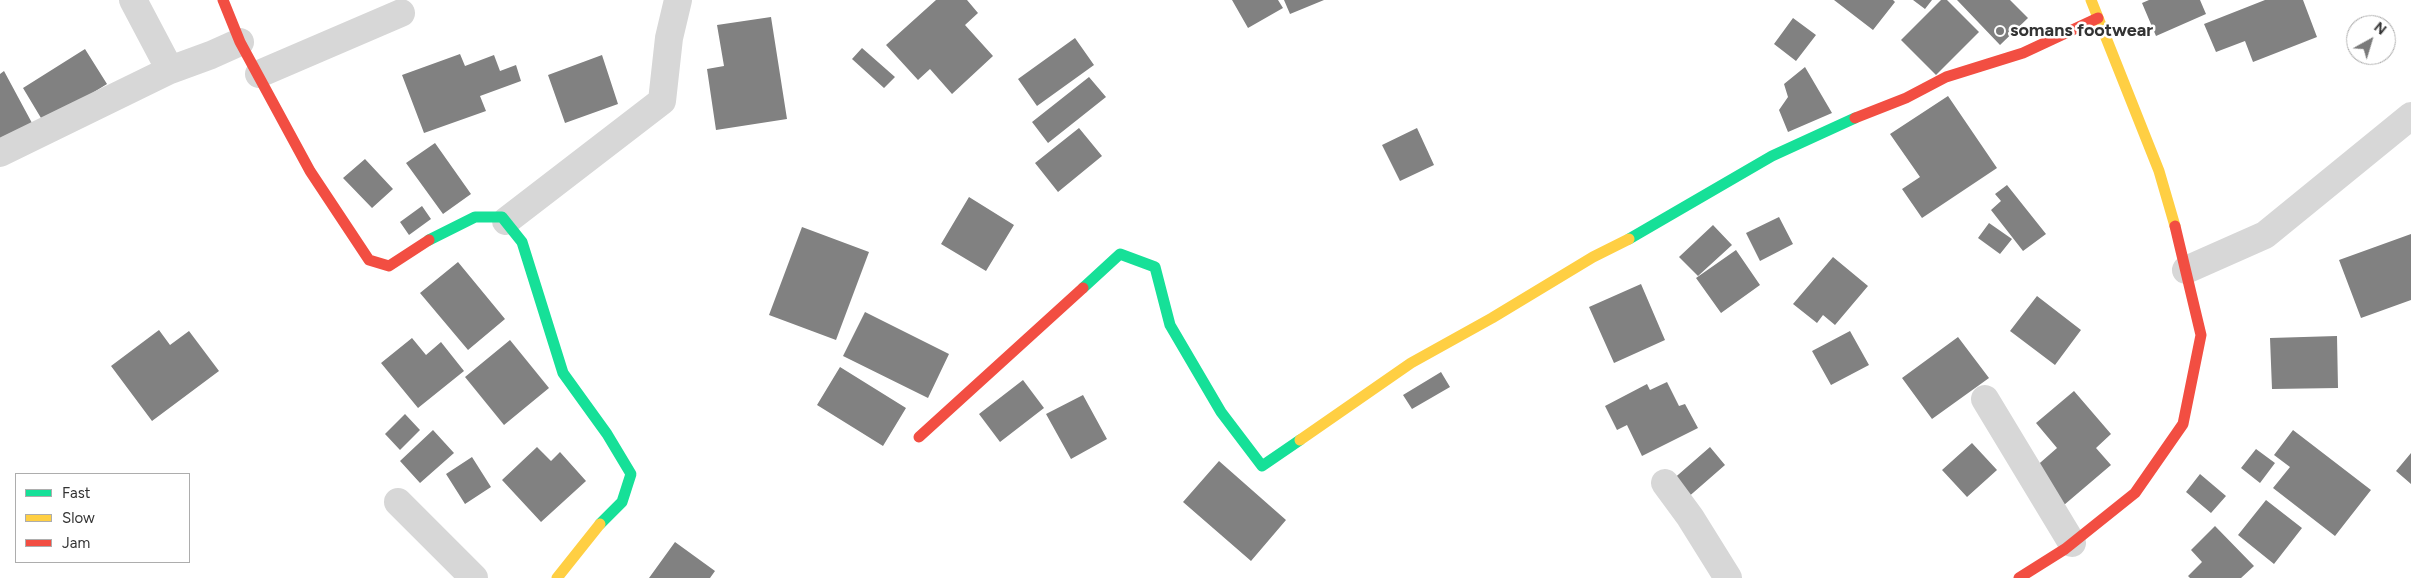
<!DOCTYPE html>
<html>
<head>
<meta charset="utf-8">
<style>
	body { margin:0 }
	#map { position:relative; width:2411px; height:578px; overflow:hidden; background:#fff; font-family:Figtree,sans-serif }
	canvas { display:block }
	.legend { position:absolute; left:15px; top:473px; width:175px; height:90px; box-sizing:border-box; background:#fff; border:1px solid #adadad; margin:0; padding:6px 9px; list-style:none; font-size:15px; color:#333 }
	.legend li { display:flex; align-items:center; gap:10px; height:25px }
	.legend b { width:25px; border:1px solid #adadad }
	.north { position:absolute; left:2346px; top:15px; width:50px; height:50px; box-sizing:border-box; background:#fff; border:1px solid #adadad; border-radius:50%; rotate:39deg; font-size:14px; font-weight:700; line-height:20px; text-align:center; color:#333 }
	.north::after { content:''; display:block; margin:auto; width:18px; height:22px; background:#7a7a7a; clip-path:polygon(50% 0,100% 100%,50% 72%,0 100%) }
</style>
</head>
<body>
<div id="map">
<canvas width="2411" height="578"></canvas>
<ul class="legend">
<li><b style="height:6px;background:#16e098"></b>Fast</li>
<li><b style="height:6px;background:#ffcf43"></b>Slow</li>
<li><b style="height:6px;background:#f24e42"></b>Jam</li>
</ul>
<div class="north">N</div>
</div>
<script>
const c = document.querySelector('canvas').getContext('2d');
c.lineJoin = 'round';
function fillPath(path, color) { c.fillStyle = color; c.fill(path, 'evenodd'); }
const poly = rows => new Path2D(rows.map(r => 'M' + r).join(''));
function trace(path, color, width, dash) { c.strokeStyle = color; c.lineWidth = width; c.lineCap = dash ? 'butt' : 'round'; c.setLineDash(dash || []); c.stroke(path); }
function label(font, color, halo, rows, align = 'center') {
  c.font = font + ' Figtree,sans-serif'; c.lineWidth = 5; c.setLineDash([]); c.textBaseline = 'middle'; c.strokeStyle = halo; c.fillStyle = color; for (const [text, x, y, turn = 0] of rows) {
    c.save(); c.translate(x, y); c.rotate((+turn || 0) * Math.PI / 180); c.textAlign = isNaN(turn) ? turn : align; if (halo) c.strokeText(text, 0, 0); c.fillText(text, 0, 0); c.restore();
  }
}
fillPath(poly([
	[936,0,967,0,978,13,965,25,993,56,952,94,930,69,918,80,886,45],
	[1232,0,1278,0,1283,8,1248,28],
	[1284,0,1324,0,1290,14],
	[1834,0,1893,0,1895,2,1873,30],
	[1913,0,1932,0,1925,9],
	[1941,0,1947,0,1979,32,1936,75,1901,40],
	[1957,0,2010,0,2028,18,2000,45],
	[2149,0,2200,0,2206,14,2156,36,2142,3],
	[2265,0,2303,0,2317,37,2253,62,2245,41,2216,52,2204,24],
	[771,17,787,119,716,130,707,69,724,66,717,25],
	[1793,18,1816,35,1796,61,1774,44],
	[1075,38,1094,65,1037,106,1018,79],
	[862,48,895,77,884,88,852,59],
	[85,49,107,84,44,123,23,88],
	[460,54,465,66,494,55,500,71,516,65,521,81,480,96,486,111,424,133,402,75],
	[602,55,618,104,565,123,548,75],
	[1805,67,1832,113,1788,132,1779,110,1788,97,1784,84],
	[4,71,32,123,0,140,0,74],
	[1089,77,1106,97,1048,143,1032,122],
	[1948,96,1997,168,1922,218,1902,189,1920,177,1890,134],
	[1079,128,1102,156,1058,192,1035,163],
	[1417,128,1434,165,1400,181,1382,145],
	[435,143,471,194,443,214,406,163],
	[365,159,393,189,372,208,343,178],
	[2007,185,2046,234,2023,251,1991,210,2001,201,1995,194],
	[969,197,1014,225,986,271,941,244],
	[422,206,431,219,409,235,400,222],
	[1779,217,1793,244,1760,261,1746,233],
	[1989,223,2012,239,2000,254,1978,238],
	[1713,225,1732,245,1698,276,1679,257],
	[802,227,869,252,836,340,769,315],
	[2411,234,2411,300,2361,318,2339,260],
	[1736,250,1760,285,1721,313,1696,278],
	[1833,257,1868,286,1835,325,1823,315,1817,323,1793,304],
	[458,262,505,319,468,350,420,293],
	[1641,284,1665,340,1614,363,1589,307],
	[2037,296,2081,330,2055,365,2010,331],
	[865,312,949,354,928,398,843,356],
	[159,330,170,345,189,331,219,371,152,421,111,366],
	[1850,331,1869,365,1831,385,1812,351],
	[2337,336,2338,388,2272,389,2270,338],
	[1958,337,1989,378,1932,419,1902,378],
	[412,338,426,355,441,342,464,371,418,408,381,363],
	[510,340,549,388,504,425,465,377],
	[840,367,906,408,883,446,817,405],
	[1441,372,1450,387,1412,409,1403,395],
	[1023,380,1044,408,1000,442,979,414],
	[1667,382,1679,406,1685,404,1698,428,1642,456,1627,425,1617,430,1605,406,1647,384,1650,390],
	[2074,391,2111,434,2096,448,2111,465,2064,505,2033,469,2057,448,2036,423],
	[1083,395,1107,439,1071,459,1046,414],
	[405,414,420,430,400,450,385,434],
	[433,430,454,453,420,483,400,461],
	[2293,430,2371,490,2335,536,2273,488,2290,467,2274,455],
	[1972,443,1997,470,1967,497,1942,470],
	[537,447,551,461,560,452,586,481,541,522,502,480],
	[1710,447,1725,465,1686,499,1671,481],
	[2256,449,2275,463,2260,483,2241,468],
	[2411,453,2411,484,2396,471],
	[472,457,491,487,465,504,446,474],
	[1219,461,1286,520,1251,561,1183,502],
	[2200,474,2226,496,2211,513,2186,492],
	[2266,500,2302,528,2274,564,2238,535],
	[2215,526,2254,566,2241,578,2190,578,2188,576,2202,562,2191,550],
	[675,542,715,571,710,578,649,578]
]), '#818181');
trace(poly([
	[133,0,170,70,211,55,240,42],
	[259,74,401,13],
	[0,153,170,70],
	[506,221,662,101,669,38,678,0],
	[2186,270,2265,235,2411,116],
	[1985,399,2072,543],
	[1665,483,1690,517,1728,578],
	[398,502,474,578]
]), '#d7d7d7', 28);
trace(poly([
	[1629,239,1772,156,1855,118],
	[429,240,475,217,502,217,522,242,563,373,607,434,631,474,622,502,600,524],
	[1083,288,1120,254,1155,267,1170,325,1221,412,1262,466,1300,440]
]), '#16e098', 11);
trace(poly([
	[2091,0,2159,171,2175,226],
	[1300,440,1411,363,1492,318,1593,257,1629,239],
	[557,578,600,524]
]), '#ffcf43', 11);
trace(poly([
	[223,0,240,42,310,171,369,260,389,266,429,240],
	[1855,118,1906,98,1946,77,2023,53,2098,18],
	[919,437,1083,288],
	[2019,578,2065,549,2135,493,2183,424,2201,335,2175,226]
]), '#f24e42', 11);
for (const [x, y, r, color] of [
	[2000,31,5,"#7a7a7a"]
]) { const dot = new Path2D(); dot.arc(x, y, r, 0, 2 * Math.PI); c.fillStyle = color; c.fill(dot); trace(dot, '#fff', 2); }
label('bold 18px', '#333', '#fff', [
	["somans footwear",2010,31]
], 'left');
</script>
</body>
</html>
